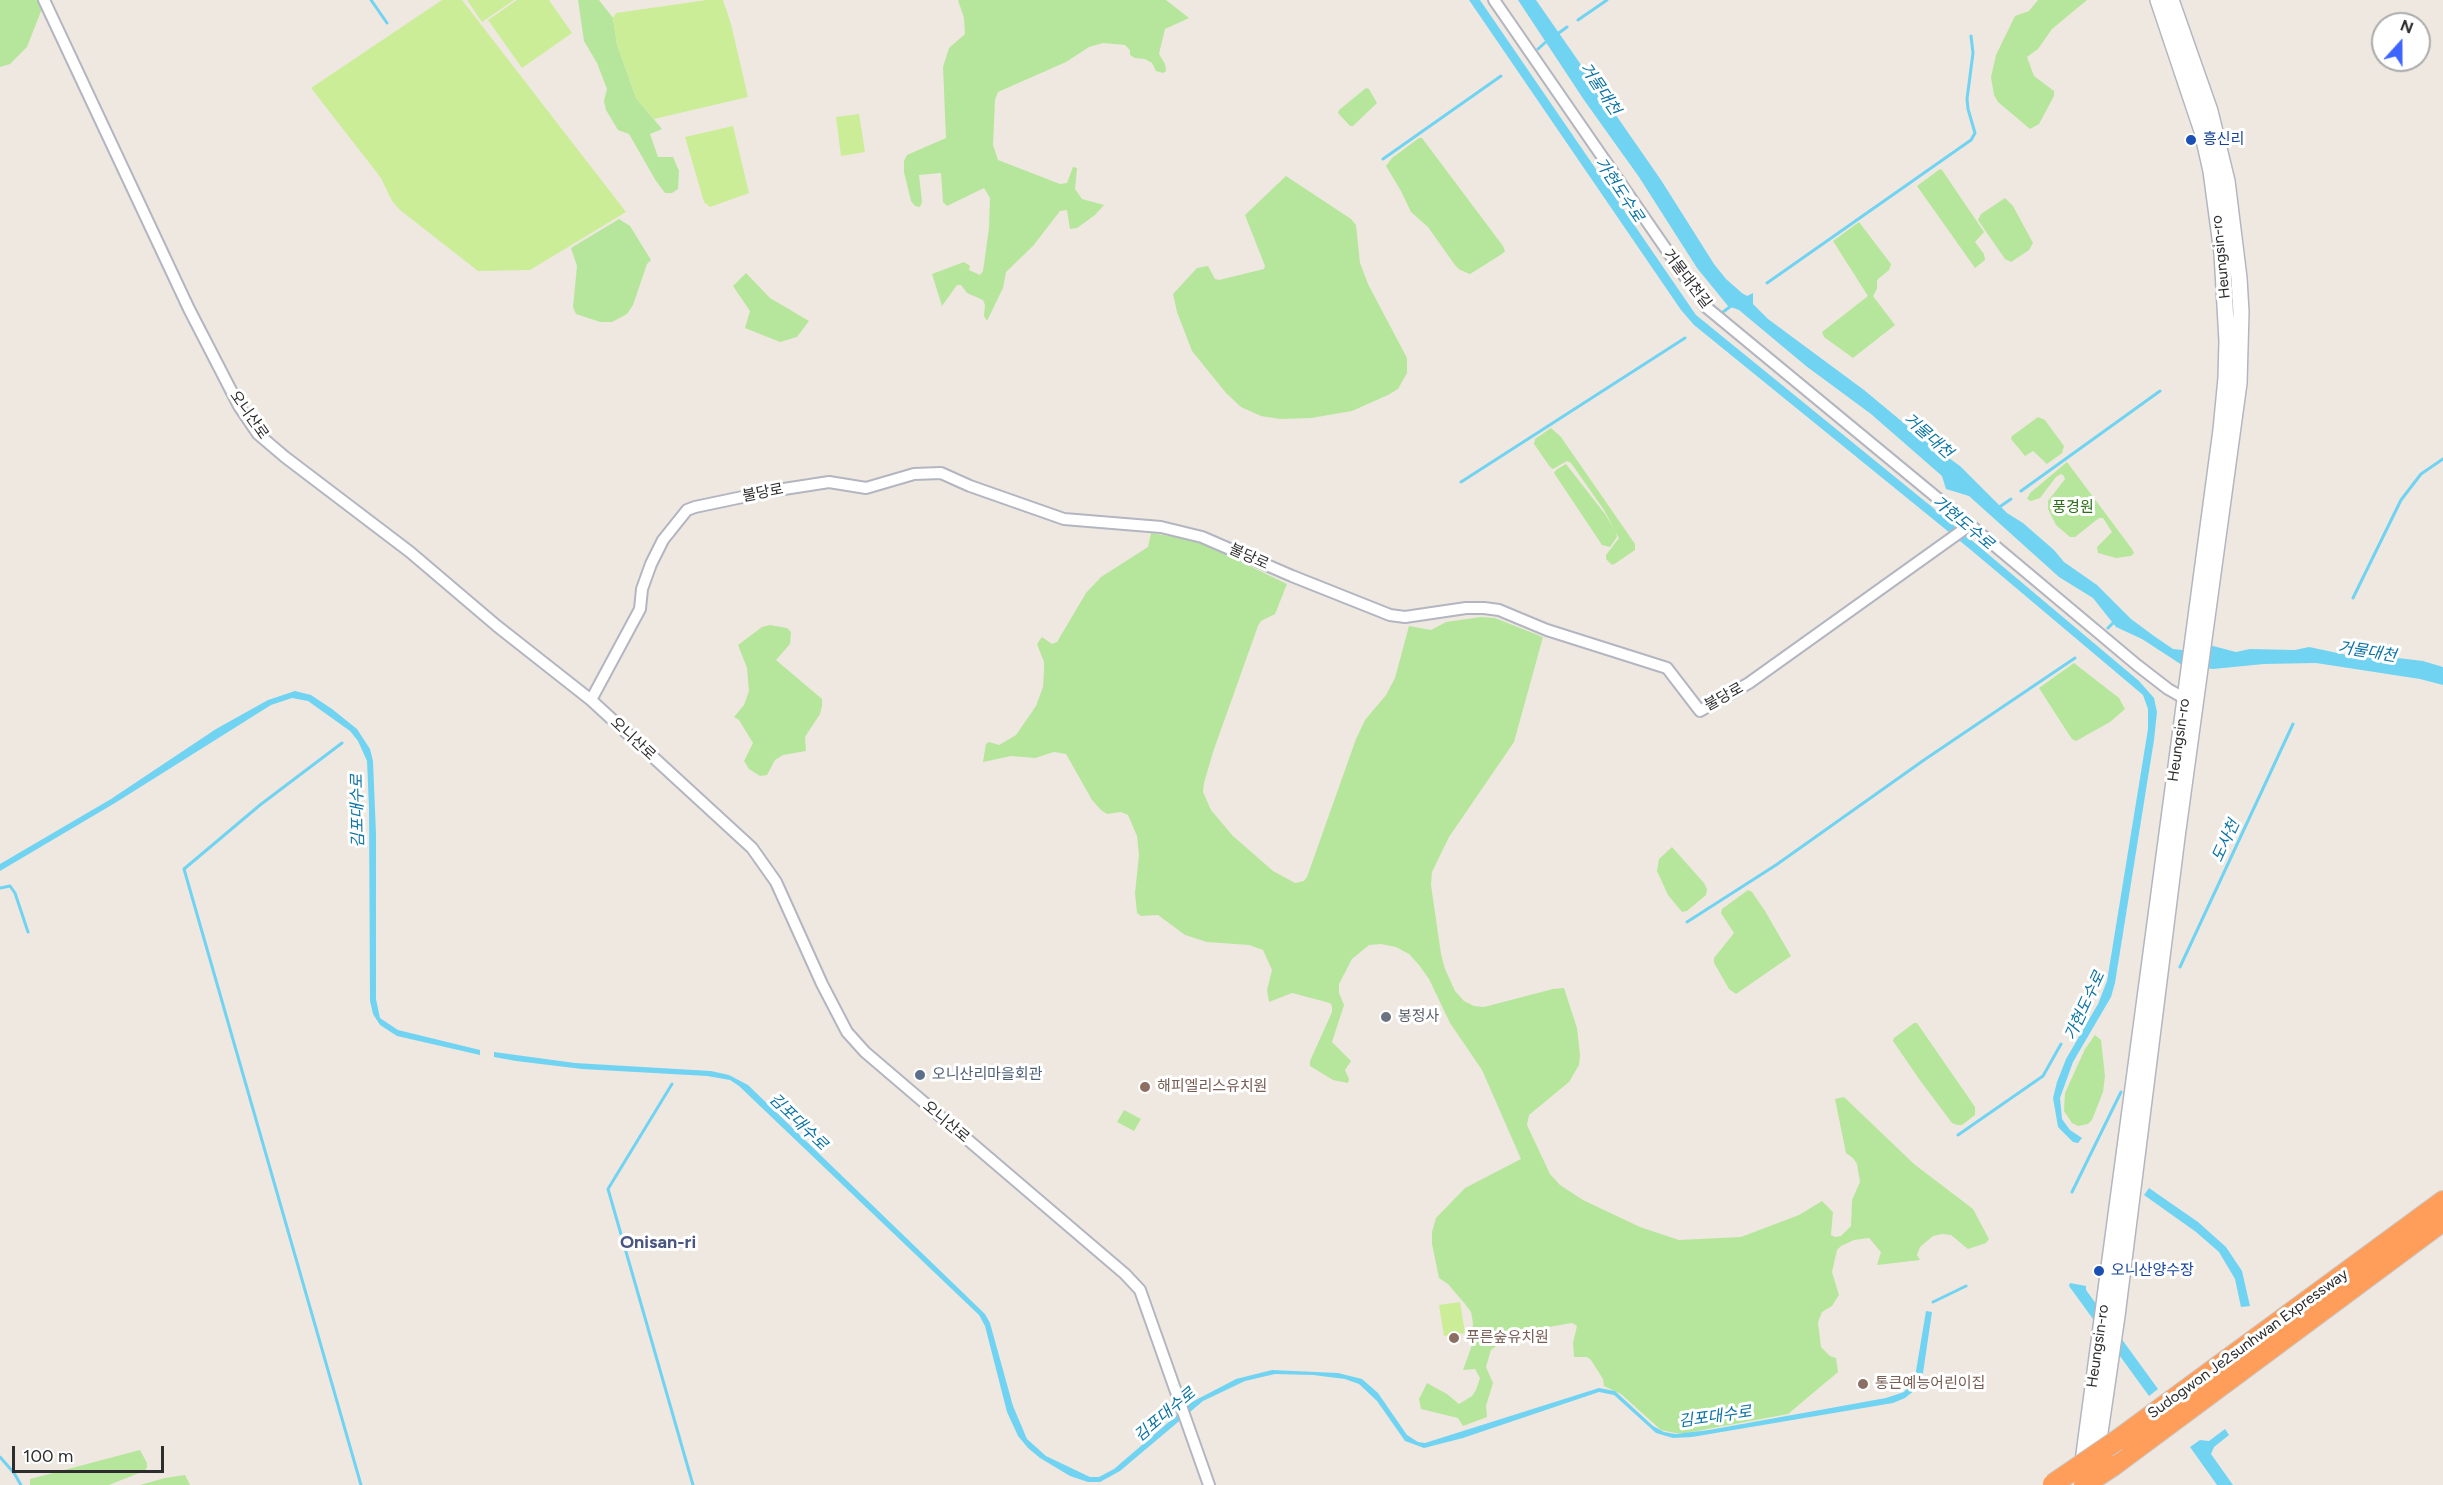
<!DOCTYPE html>
<html>
<head>
<meta charset="utf-8">
<style>
	body { margin:0 }
	#map { position:relative; width:2443px; height:1485px; overflow:hidden; background:#efe8e0; font-family:Figtree,sans-serif }
	canvas { display:block }
	.north { position:absolute; left:2371px; top:12px; width:60px; height:60px; box-sizing:border-box; background:#fff; border:2px solid #ababab; border-radius:50%; rotate:21deg; font-size:16px; font-weight:700; line-height:24px; text-align:center; color:#2d2d2d }
	.north::after { content:''; display:block; margin:auto; width:21px; height:27px; background:#3d65fe; clip-path:polygon(50% 0,100% 100%,50% 72%,0 100%) }
	.scale { position:absolute; left:12px; top:1446px; width:152px; height:27px; box-sizing:border-box; border:3px solid #2d2d2d; border-top:0; padding-left:8px; font-size:18px; line-height:21px; white-space:nowrap; color:#2d2d2d; -webkit-text-stroke:4px #fff; paint-order:stroke }
</style>
</head>
<body>
<div id="map">
<canvas width="2443" height="1485"></canvas>
<div class="north">N</div>
<div class="scale">100 m</div>
</div>
<script>
const c = document.querySelector('canvas').getContext('2d');
c.lineJoin = 'round';
function fillPath(path, color) { c.fillStyle = color; c.fill(path, 'evenodd'); }
const poly = rows => new Path2D(rows.map(r => 'M' + r).join(''));
function trace(path, color, width, dash) { c.strokeStyle = color; c.lineWidth = width; c.lineCap = dash ? 'butt' : 'round'; c.setLineDash(dash || []); c.stroke(path); }
function label(font, color, halo, rows, align = 'center') {
  c.font = font + ' Figtree,"Noto Sans KR",sans-serif'; c.lineWidth = 6; c.setLineDash([]); c.textBaseline = 'middle'; c.strokeStyle = halo; c.fillStyle = color; for (const [text, x, y, turn = 0] of rows) {
    c.save(); c.translate(x, y); c.rotate((+turn || 0) * Math.PI / 180); c.textAlign = isNaN(turn) ? turn : align; if (halo) c.strokeText(text, 0, 0); c.fillText(text, 0, 0); c.restore();
  }
}
fillPath(poly([
	[0,0,39,0,43,6,27,47,10,64,0,67],
	[578,0,599,0,613,18,617,44,636,98,662,129,650,134,658,157,673,157,679,171,678,189,672,193,665,193,656,181,629,134,618,130,606,110,604,101,607,89,597,63,584,41],
	[958,0,1166,0,1189,18,1165,29,1159,54,1165,64,1166,71,1163,73,1156,71,1152,63,1145,59,1135,58,1130,55,1130,50,1125,45,1103,43,1089,47,1066,62,998,92,995,100,993,145,998,160,1060,184,1067,183,1073,167,1077,168,1075,189,1082,199,1104,205,1095,215,1077,228,1070,229,1067,210,1060,211,1033,246,1006,272,1003,288,987,321,984,316,985,305,983,300,967,293,961,285,957,285,942,306,932,274,964,262,970,266,969,270,980,275,983,271,989,228,990,198,984,188,947,206,943,202,941,173,919,175,922,202,920,207,915,206,911,201,904,172,904,161,907,155,946,138,943,67,949,48,965,34,964,18],
	[2038,0,2087,0,2052,29,2038,49,2027,57,2034,76,2054,91,2054,96,2039,124,2030,129,1998,102,1994,95,1991,77,1996,55,2015,16,2029,11],
	[1366,88,1369,89,1377,103,1353,126,1350,126,1338,113,1339,110],
	[1419,138,1422,138,1503,246,1505,251,1502,254,1470,274,1460,270,1455,265,1428,227,1411,212,1401,191,1386,166,1392,158],
	[1940,169,1942,170,1984,232,1975,242,1984,254,1985,260,1975,268,1917,186],
	[1286,176,1351,219,1356,225,1360,263,1368,284,1407,358,1407,373,1398,389,1388,395,1352,411,1311,418,1280,419,1261,416,1241,407,1226,393,1192,351,1177,312,1173,294,1197,268,1208,266,1215,279,1219,280,1264,269,1265,266,1245,215],
	[2005,198,2013,206,2033,243,2029,250,2011,262,2005,259,1978,220,1981,214],
	[619,219,630,226,651,260,647,264,633,305,627,314,612,322,600,322,576,314,573,307,577,266,571,248],
	[1859,222,1891,264,1889,270,1877,280,1877,289,1873,296,1895,325,1853,358,1824,337,1822,332,1868,296,1833,241],
	[746,273,770,298,809,321,797,337,780,342,745,328,750,311,733,286],
	[2038,417,2045,420,2064,446,2062,453,2047,464,2033,451,2025,456,2011,439,2012,436],
	[1551,428,1561,437,1635,544,1635,550,1616,563,1612,565,1606,559,1606,555,1619,538,1604,510,1571,463,1567,461,1553,469,1550,467,1534,444,1535,439],
	[2067,462,2132,549,2134,553,2131,556,2116,558,2098,553,2097,547,2112,532,2103,518,2099,518,2075,537,2070,537,2056,525,2048,509,2048,501,2065,479,2064,476,2061,474,2056,477,2040,498,2031,501,2027,499,2030,493],
	[1566,464,1605,514,1616,532,1617,537,1610,547,1602,545,1554,473,1556,470],
	[1151,533,1189,539,1206,545,1287,584,1275,614,1261,621,1258,626,1213,752,1204,783,1203,792,1211,810,1233,836,1273,871,1295,883,1304,881,1307,877,1356,739,1365,720,1386,695,1395,678,1409,626,1431,630,1446,622,1481,617,1495,618,1543,637,1514,742,1449,837,1432,872,1431,885,1441,954,1445,969,1455,991,1464,1001,1474,1006,1484,1007,1553,989,1564,988,1577,1028,1580,1055,1579,1065,1569,1082,1529,1115,1527,1125,1550,1174,1560,1185,1583,1200,1640,1227,1679,1240,1741,1237,1799,1215,1822,1201,1833,1212,1831,1235,1835,1237,1841,1236,1851,1226,1852,1200,1860,1182,1857,1164,1853,1158,1846,1153,1835,1099,1844,1097,1914,1164,1973,1209,1989,1239,1986,1243,1968,1249,1951,1235,1942,1234,1933,1236,1920,1247,1917,1255,1920,1260,1877,1265,1881,1252,1869,1238,1854,1240,1841,1246,1837,1250,1832,1272,1839,1295,1832,1306,1822,1312,1818,1322,1821,1347,1830,1356,1836,1358,1838,1372,1788,1414,1686,1433,1675,1433,1661,1430,1621,1394,1604,1386,1603,1379,1591,1360,1587,1357,1574,1357,1573,1343,1577,1326,1572,1323,1513,1333,1491,1350,1486,1367,1493,1383,1486,1406,1487,1417,1463,1426,1458,1418,1421,1409,1419,1399,1427,1383,1447,1394,1459,1404,1472,1396,1476,1390,1480,1378,1475,1369,1463,1370,1471,1348,1473,1323,1471,1312,1465,1304,1448,1284,1439,1278,1432,1244,1432,1232,1436,1218,1465,1188,1521,1159,1482,1070,1450,1023,1429,979,1419,965,1409,954,1396,947,1381,944,1369,945,1352,959,1339,984,1339,993,1344,1005,1332,1042,1351,1061,1345,1070,1349,1079,1348,1083,1333,1080,1310,1066,1310,1061,1332,1012,1332,1006,1330,1003,1292,993,1269,1002,1267,990,1272,970,1263,950,1249,945,1207,942,1185,935,1158,915,1141,916,1137,913,1135,893,1139,855,1137,836,1128,815,1121,812,1107,814,1101,810,1092,800,1066,754,1054,752,1035,758,1011,756,983,762,986,744,989,742,999,745,1016,735,1036,706,1043,687,1044,671,1044,662,1037,644,1042,637,1052,644,1057,642,1086,593,1101,577,1148,547],
	[770,625,787,628,791,632,790,644,776,660,822,699,822,706,820,714,805,737,806,751,783,755,775,760,767,775,760,776,749,769,744,761,753,743,739,720,734,717,744,705,749,691,747,668,738,645,762,627],
	[2074,663,2119,698,2125,709,2110,722,2076,741,2072,739,2066,730,2039,688],
	[1672,847,1704,883,1707,889,1706,895,1687,911,1682,912,1668,895,1657,871,1659,859],
	[1748,890,1752,892,1765,911,1791,956,1736,994,1729,989,1714,963,1714,958,1734,933,1721,913,1722,909],
	[1914,1023,1917,1023,1975,1107,1975,1115,1962,1125,1957,1125,1952,1123,1919,1079,1893,1041,1894,1038],
	[2095,1035,2101,1040,2105,1076,2103,1092,2092,1120,2088,1124,2078,1126,2072,1123,2064,1111,2065,1093,2085,1049],
	[1124,1110,1141,1119,1134,1131,1117,1122],
	[140,1450,147,1463,147,1468,144,1471,109,1485,30,1485,30,1479],
	[185,1475,190,1485,140,1485,165,1478]
]), '#b6e69b');
fillPath(poly([
	[442,0,462,0,626,212,530,270,478,271,400,210,392,201,381,178,311,88],
	[467,0,514,0,482,22],
	[517,0,549,0,572,33,522,68,488,20],
	[707,0,723,0,731,24,748,97,654,119,636,98,617,44,613,18,616,13],
	[859,114,865,152,841,156,836,117],
	[733,126,749,193,710,207,704,202,685,137],
	[1460,1302,1465,1333,1444,1336,1439,1305]
]), '#cbed97');
fillPath(poly([
	[1469,0,1480,0,1696,315,1932,507,2139,681,2154,698,2157,712,2154,740,2115,983,2111,997,2073,1062,2060,1098,2062,1119,2070,1130,2082,1138,2078,1143,2073,1142,2058,1127,2053,1098,2057,1082,2066,1059,2098,1004,2107,981,2148,729,2148,709,2143,695,1971,550,1694,325,1681,310],
	[1518,0,1536,0,1661,180,1714,264,1726,279,1742,293,1747,296,1753,293,1753,304,1768,319,1864,390,1923,439,1960,466,2007,513,2023,523,2054,550,2064,562,2097,585,2131,619,2154,636,2173,649,2182,650,2213,646,2236,652,2250,649,2295,650,2309,647,2352,656,2373,655,2423,661,2443,667,2443,685,2420,679,2316,663,2264,664,2213,669,2182,665,2142,639,2116,627,2093,598,2059,577,1969,496,1946,489,1942,476,1871,414,1806,366,1739,310,1728,306,1697,268,1639,177,1584,100],
	[295,691,311,695,332,709,357,729,370,749,373,761,376,834,376,999,380,1018,398,1030,480,1050,480,1055,397,1036,380,1025,373,1014,370,1001,369,808,367,761,358,741,350,731,308,701,292,698,271,705,115,803,0,871,0,864,111,799,216,729,268,700],
	[494,1052,575,1063,711,1071,729,1075,748,1085,985,1314,990,1323,1013,1406,1027,1439,1046,1456,1090,1477,1099,1477,1114,1469,1192,1402,1236,1379,1272,1370,1338,1373,1362,1379,1378,1393,1407,1435,1418,1442,1425,1443,1599,1388,1615,1391,1653,1426,1664,1432,1675,1434,1709,1430,1886,1398,1904,1392,1915,1377,1926,1311,1932,1312,1923,1373,1915,1390,1905,1398,1893,1403,1692,1437,1673,1438,1656,1433,1614,1395,1599,1392,1463,1438,1424,1448,1405,1441,1377,1401,1359,1384,1345,1379,1313,1375,1275,1374,1245,1381,1203,1401,1120,1471,1100,1482,1088,1482,1070,1476,1040,1458,1028,1448,1018,1436,1007,1412,985,1326,979,1315,739,1086,730,1080,707,1076,582,1069,516,1061,494,1057],
	[2149,1188,2198,1222,2226,1247,2242,1271,2250,1306,2241,1307,2235,1279,2219,1252,2196,1232,2144,1195],
	[2070,1283,2086,1286,2086,1290,2158,1389,2149,1396,2069,1286],
	[2225,1429,2229,1435,2214,1447,2211,1454,2233,1485,2217,1485,2190,1447,2200,1440,2209,1441]
]), '#71d3f2');
trace(poly([
	[371,0,387,23],
	[1578,20,1607,0],
	[1556,35,1567,27],
	[1538,49,1548,40],
	[1383,159,1501,76],
	[1767,283,1971,140,1975,133,1968,109,1967,99,1973,53,1971,36],
	[1723,312,1731,306],
	[1461,482,1685,338],
	[2021,491,2160,391],
	[1998,508,2011,499],
	[2353,598,2401,500,2421,474,2443,459],
	[2108,628,2115,621],
	[342,743,260,805,184,869,361,1485],
	[0,888,10,886,15,893,28,932],
	[1687,922,1776,865,1924,760,2075,658],
	[2180,967,2293,724],
	[672,1084,608,1189,693,1485],
	[1958,1135,2043,1076,2061,1044],
	[2072,1192,2121,1092],
	[1933,1302,1966,1286],
	[0,1457,14,1473,21,1485]
]), '#71d3f2', 3);
const street = poly([
	[44,0,189,309,239,406,258,434,285,457,410,552,497,626,591,700,752,848,776,882,822,984,847,1032,865,1052,1125,1274,1140,1290,1209,1485],
	[1494,0,1706,307,1970,525,2137,665,2168,689,2191,702],
	[591,700,640,609,642,589,651,564,663,540,687,510,695,507,771,491,829,482,866,488,914,474,941,473,970,486,1064,519,1161,527,1202,537,1292,576,1390,615,1405,617,1466,608,1484,608,1499,610,1547,630,1667,668,1700,711,1749,683,1970,525]
]);
const secondary = poly([
	[2096,1460,2117,1316,2177,837,2239,383,2241,312,2239,278,2227,181,2210,111,2171,0],
	[2082,1469,2221,430,2226,378,2227,341,2222,253,2211,171,2202,131,2158,0]
]);
const highway = poly([
	[2116,1441,2443,1201],
	[2113,1466,2443,1221]
]);
trace(street, '#b3b6c1', 14);
trace(secondary, '#b3b6c1', 18);
trace(highway, '#c8c8c8', 22);
trace(street, '#fff', 10);
trace(secondary, '#fff', 15);
trace(highway, '#ff9e5a', 20);
const highwayBridge = poly([
	[2053,1484,2116,1441],
	[2084,1485,2113,1466]
]);
trace(highwayBridge, '#c8c8c8', 22, []);
trace(highwayBridge, '#ff9e5a', 20);
for (const [x, y, r, color] of [
	[2191,140,6,"#1a4fb4"],
	[1386,1017,6,"#6b7280"],
	[920,1075,6,"#5c6f8a"],
	[1145,1087,6,"#8d6e63"],
	[2099,1271,6,"#1a4fb4"],
	[1454,1338,6,"#8d6e63"],
	[1863,1384,6,"#8d6e63"]
]) { const dot = new Path2D(); dot.arc(x, y, r, 0, 2 * Math.PI); c.fillStyle = color; c.fill(dot); trace(dot, '#fff', 2); }
label('15px', '#164399', '#fff', [
	["흥신리",2203,140],
	["오니산양수장",2111,1271]
], 'left');
label('15px', '#2d2d2d', '#fff', [
	["Heungsin-ro",2221,257,-96],
	["거물대천길",1687,279,53],
	["오니산로",249,415,55],
	["불당로",763,493,-11],
	["불당로",1249,557,24],
	["불당로",1724,697,-29],
	["오니산로",633,739,43],
	["Heungsin-ro",2179,740,-82],
	["오니산로",946,1122,40],
	["Sudogwon Je2sunhwan Expressway",2248,1344,-36],
	["Heungsin-ro",2098,1346,-82]
]);
label('15px', '#2d6e19', '#fff', [
	["풍경원",2073,508]
]);
label('15px', '#5b616d', '#fff', [
	["봉정사",1398,1017]
], 'left');
label('15px', '#4e5e75', '#fff', [
	["오니산리마을회관",932,1075]
], 'left');
label('15px', '#785e54', '#fff', [
	["해피엘리스유치원",1157,1087],
	["푸른숲유치원",1466,1338],
	["통큰예능어린이집",1875,1384]
], 'left');
label('italic 16px', '#0a73a4', '#fff', [
	["거물대천",1600,89,56],
	["가현도수로",1619,190,56],
	["거물대천",1928,436,41],
	["가현도수로",1963,523,40],
	["거물대천",2367,652,9],
	["김포대수로",358,811,-91],
	["도사천",2226,841,-65],
	["가현도수로",2085,1006,-65],
	["김포대수로",798,1122,44],
	["김포대수로",1165,1415,-40],
	["김포대수로",1715,1417,-8]
]);
label('bold 18px', '#4b5680', '#fff', [
	["Onisan-ri",658,1243]
]);
</script>
</body>
</html>
